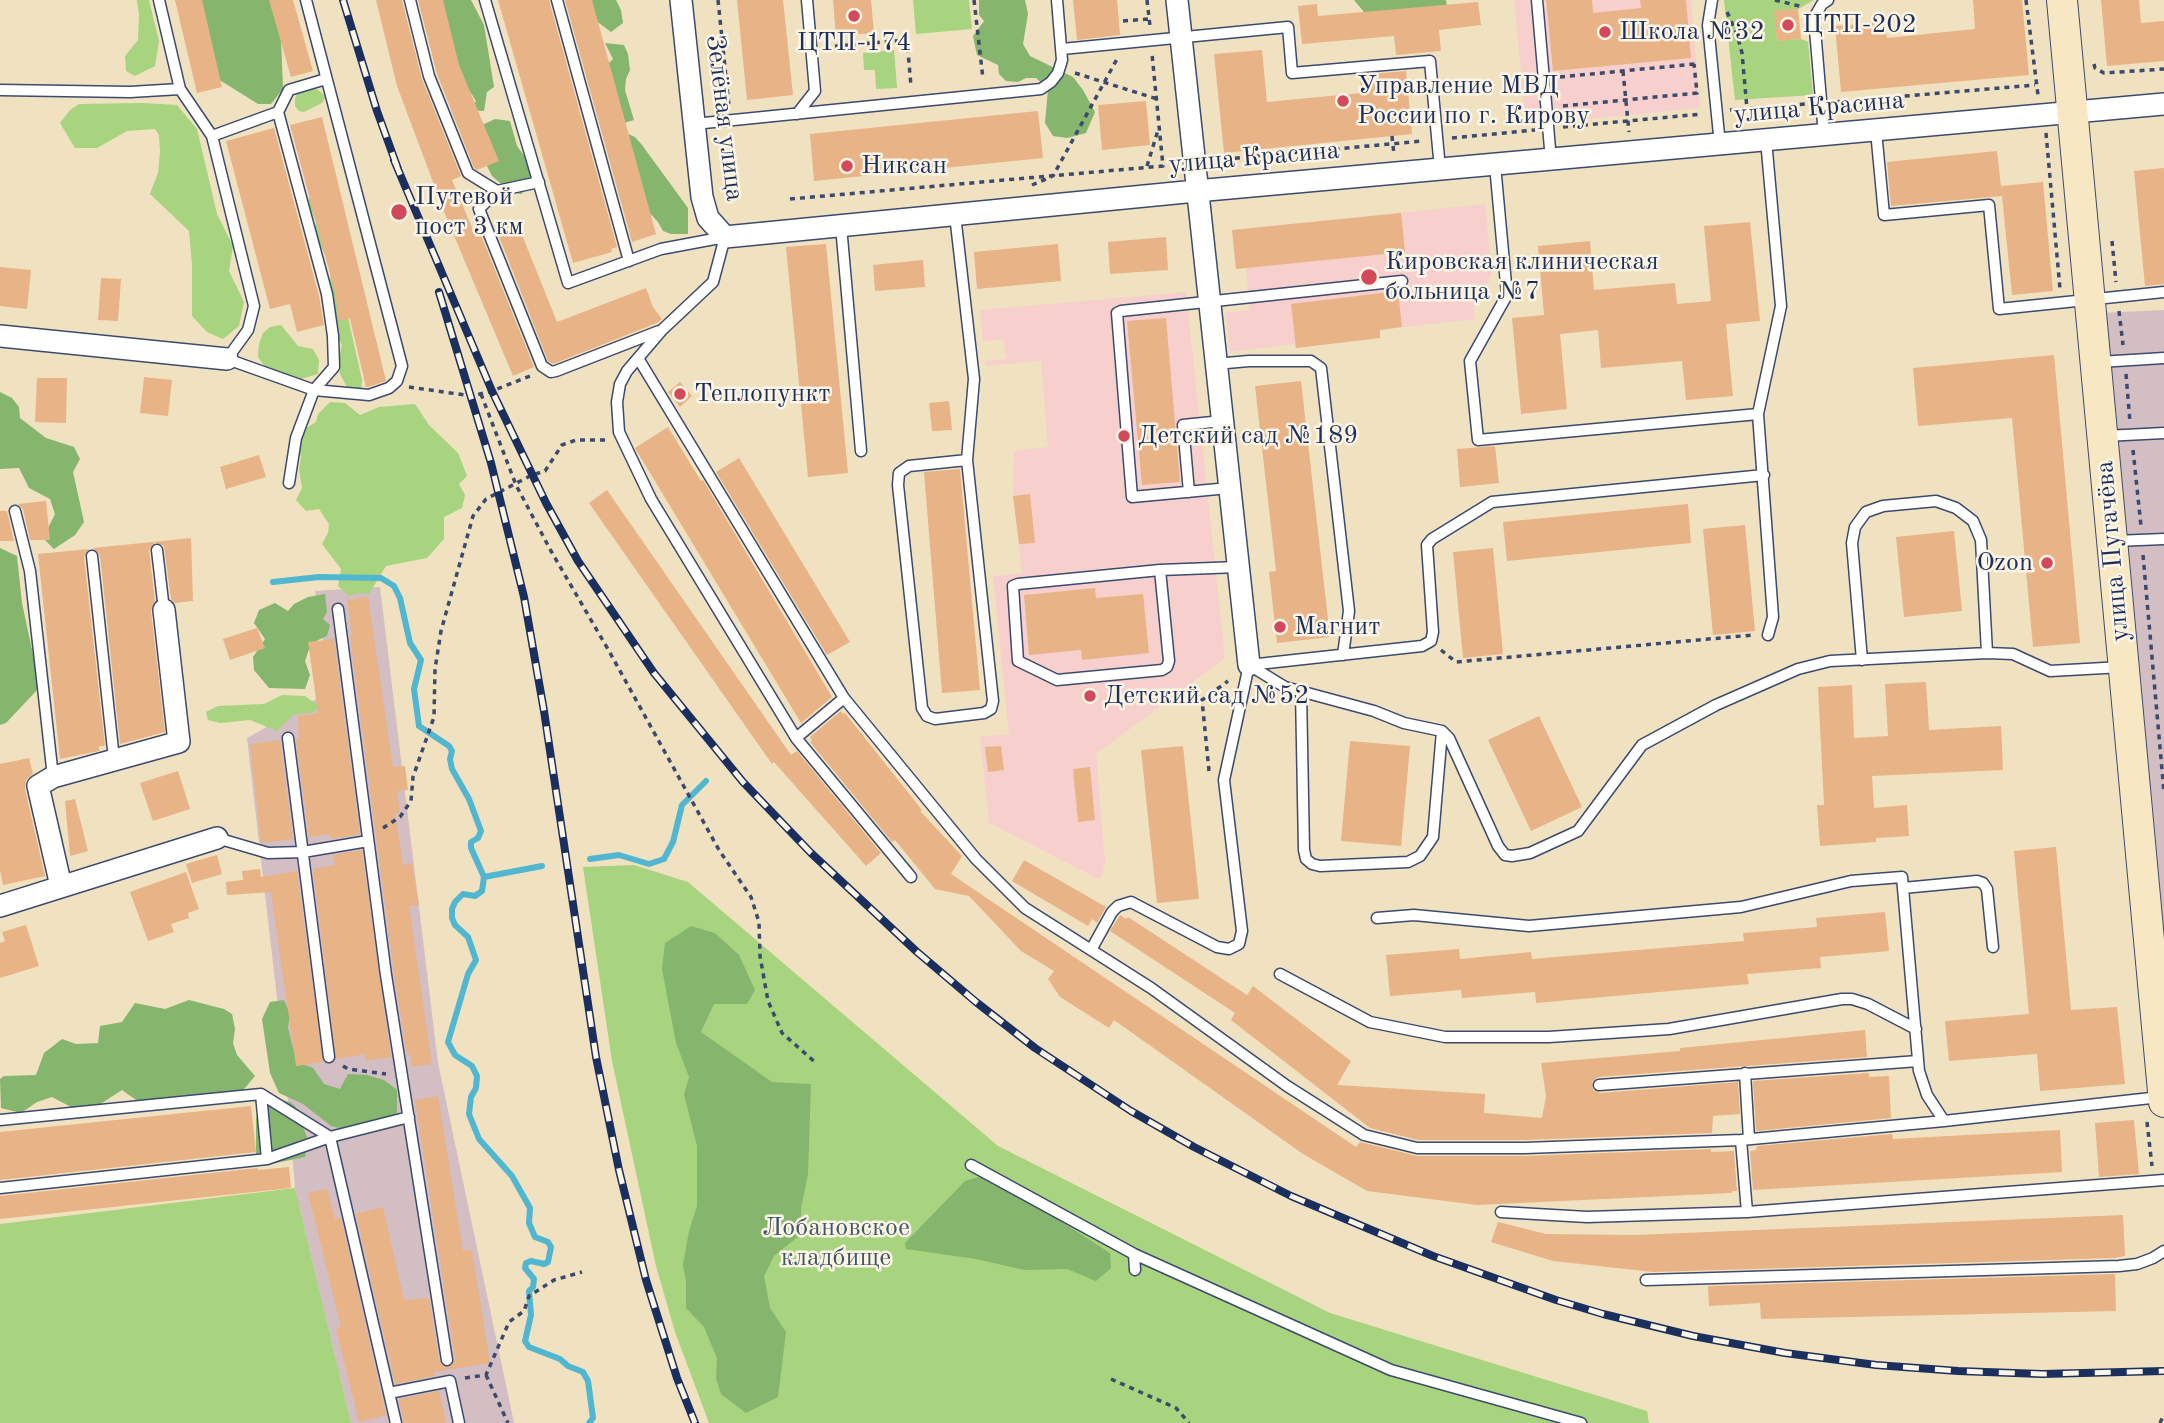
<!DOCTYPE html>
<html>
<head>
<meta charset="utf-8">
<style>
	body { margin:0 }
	canvas { display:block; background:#f0e1c1 }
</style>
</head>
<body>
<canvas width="2164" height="1423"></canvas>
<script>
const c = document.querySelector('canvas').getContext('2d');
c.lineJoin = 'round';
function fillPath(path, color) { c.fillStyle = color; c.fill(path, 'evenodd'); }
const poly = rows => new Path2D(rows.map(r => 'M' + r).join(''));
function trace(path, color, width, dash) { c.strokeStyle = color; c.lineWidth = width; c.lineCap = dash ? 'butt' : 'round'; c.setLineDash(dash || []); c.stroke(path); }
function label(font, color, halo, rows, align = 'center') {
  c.font = font + ' "Old Standard TT",serif'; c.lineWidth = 5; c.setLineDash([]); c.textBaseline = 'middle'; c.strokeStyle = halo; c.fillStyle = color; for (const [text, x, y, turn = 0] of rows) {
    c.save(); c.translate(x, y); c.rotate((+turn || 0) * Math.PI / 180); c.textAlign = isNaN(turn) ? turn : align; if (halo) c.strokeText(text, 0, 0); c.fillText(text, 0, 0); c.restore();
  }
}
fillPath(poly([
	[1514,0,1691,0,1700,108,1526,125],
	[1485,204,1492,274,1486,285,1472,290,1475,319,1380,330,1380,338,1296,348,1295,344,1230,352,1226,313,1250,310,1246,268,1236,269,1232,230],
	[1186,292,1225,658,1096,754,1105,861,1102,875,1099,879,989,823,980,737,1009,734,993,576,1022,573,1013,496,1014,451,1048,447,1041,361,985,366,985,361,1006,359,1004,340,983,341,980,310]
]), '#f7d0cd');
fillPath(poly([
	[2164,310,2164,963,2100,313],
	[380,587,438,1063,514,1423,351,1423,295,1188,286,1076,247,738,331,691,315,591]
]), '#d2bec3');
fillPath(poly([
	[137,0,149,0,159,41,155,66,135,76,126,71,125,56,138,40,139,15],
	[913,0,969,0,972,29,916,34],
	[1724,0,1814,0,1798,9,1775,12,1777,41,1801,39,1808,42,1813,95,1735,100],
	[894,50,897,88,876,89,875,70,864,70,863,53],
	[304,88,317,89,324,95,325,98,322,103,304,112,299,111,295,106,295,98,299,91],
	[143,103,177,105,197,129,217,214,233,246,229,271,244,302,239,326,223,339,207,332,192,316,192,265,189,231,150,194,158,173,160,151,159,135,155,129,127,131,97,148,75,148,60,123,70,110,79,104],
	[310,195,343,295,362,380,361,390,355,392,347,387,340,374,339,358,342,345,337,335,328,287,331,276,329,262,314,233,316,222,308,202],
	[281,325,298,346,313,349,319,360,318,374,301,379,266,368,258,357,259,344,263,333,270,327],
	[330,402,345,403,360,415,379,407,415,404,429,425,458,453,467,476,459,484,465,495,462,508,444,517,444,539,427,558,386,566,369,594,357,593,349,596,338,586,341,569,322,544,328,533,329,524,319,509,306,511,296,500,302,488,299,469,301,457,294,441,303,430,316,422,318,414],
	[282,695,305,696,320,707,313,712,293,715,277,731,250,720,220,723,208,720,206,712,218,706,264,704],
	[634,865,688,882,998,1146,1330,1313,1647,1411,1649,1423,709,1423,675,1332,656,1266,612,1061,583,867],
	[295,1188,351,1423,0,1423,0,1224]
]), '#a8d37f');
fillPath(poly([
	[200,0,272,0,281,38,283,89,271,104,258,104,218,79],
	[434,0,471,0,484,25,494,87,487,92,484,111,470,110,476,101,464,82],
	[585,0,616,0,621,10,623,23,611,32,595,20],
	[979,0,1025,0,1028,14,1023,44,1030,56,1073,77,1083,90,1095,112,1086,133,1067,138,1053,136,1045,123,1048,89,1036,78,1026,78,1018,82,1006,81,999,74,998,65,977,55,973,36,984,21,979,15],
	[1354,0,1446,0,1449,17,1374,24],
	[605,43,624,45,628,54,630,70,626,79,625,90,634,120,624,123,606,66,613,59],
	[495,119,510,121,517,146,528,161,531,174,522,194,512,193,492,176,484,160,480,126],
	[626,133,635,137,642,145,688,208,688,234,671,234,663,231,658,222,648,211],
	[0,392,12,398,19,407,20,418,46,438,74,447,80,459,73,472,84,522,75,535,54,549,43,538,55,514,50,499,29,488,19,468,0,469],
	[0,548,17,556,22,603,34,659,38,689,6,723,0,725],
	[325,594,327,612,323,619,330,625,327,636,314,642,309,649,305,661,310,675,305,689,269,688,254,670,253,657,265,639,254,623,259,610,275,603,288,611,294,604,308,597],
	[691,926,715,933,739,955,755,990,747,1004,714,1004,701,1032,772,1082,811,1084,808,1174,801,1209,801,1234,774,1256,764,1276,770,1308,786,1332,778,1397,746,1413,721,1394,716,1379,717,1358,704,1327,686,1308,686,1282,683,1265,689,1231,697,1206,697,1146,684,1094,689,1077,676,1043,662,969,665,943],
	[189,1000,224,1009,232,1014,235,1029,233,1043,237,1055,255,1076,240,1094,208,1094,188,1096,157,1107,136,1100,122,1090,99,1105,71,1107,52,1097,37,1102,21,1113,1,1108,0,1079,4,1076,36,1075,44,1053,62,1039,76,1044,98,1043,100,1026,122,1022,135,1003,165,1009],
	[284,1000,290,1014,288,1028,293,1048,302,1064,313,1068,324,1084,340,1089,348,1074,367,1075,384,1080,397,1090,397,1116,347,1130,331,1126,303,1104,279,1093,270,1073,262,1019,270,1002],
	[276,1099,290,1102,295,1106,308,1140,305,1157,271,1164,256,1156,256,1118,268,1104],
	[988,1174,1110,1253,1111,1268,1096,1281,1067,1269,1024,1270,976,1259,906,1249,905,1243,965,1181]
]), '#86b56e');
trace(poly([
	[273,582,319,577,381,578,394,586,400,598,410,643,421,660,414,689,419,726,449,746,452,751,450,759,452,769,469,799,481,831,478,838,471,842,471,848,484,877,482,891,475,896,463,894,455,902,452,909,452,918,455,925,468,937,476,960,468,974,448,1042,455,1055,472,1066,477,1076,476,1088,471,1097,469,1114,479,1139,512,1176,530,1208,529,1223,535,1237,548,1242,551,1247,548,1262,544,1264,531,1261,526,1263,525,1268,534,1279,533,1287,529,1291,531,1315,525,1341,529,1347,560,1359,568,1366,583,1372,588,1381,593,1418,589,1423],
	[590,859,619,855,649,864,664,859,673,842,682,805,706,781],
	[484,877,542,866]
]), '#51b6d0', 6);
fillPath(poly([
	[175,0,202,0,222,87,197,93],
	[269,0,293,0,313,71,291,77],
	[376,0,402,0,422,79,461,176,452,180,476,237,481,235,534,367,513,376,445,214,397,86],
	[418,0,443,0,459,65,499,161,477,170,474,168,437,74],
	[498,0,549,0,617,247,611,249,612,252,573,263],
	[565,0,592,0,656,234,632,242],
	[737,0,783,0,793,95,747,100],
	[833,0,871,0,874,33,836,36],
	[1073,0,1117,0,1120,35,1077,40],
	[1546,0,1592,0,1593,13,1641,8,1640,0,1686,0,1691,58,1553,71],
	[1973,0,2022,0,2029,75,1841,92,1835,26,1885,22,1887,38,1975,29],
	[2101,0,2139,0,2141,23,2164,21,2164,61,2107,66],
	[1478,2,1481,25,1439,30,1441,51,1396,55,1394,36,1302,44,1298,6,1317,4,1318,16],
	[1798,9,1801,39,1777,41,1774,11],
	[1262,50,1267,102,1361,93,1360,75,1406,71,1412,134,1224,153,1214,54],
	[1146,101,1150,145,1102,150,1098,105],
	[1038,111,1043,158,814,181,810,134],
	[322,117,386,381,368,387,366,387,350,319,339,321,335,292,290,125],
	[274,128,319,296,324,325,297,332,290,304,270,309,226,141],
	[1997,151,2002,196,1891,206,1887,162],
	[2164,168,2164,284,2145,286,2134,171],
	[2043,182,2053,291,2012,295,2001,186],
	[1401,213,1405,252,1236,269,1232,230],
	[514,222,517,231,520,230,557,322,646,288,653,307,662,319,657,323,553,364,548,361,496,229],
	[1750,222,1760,321,1726,324,1733,396,1686,400,1682,361,1601,368,1598,330,1560,334,1567,409,1521,414,1512,318,1544,315,1538,246,1590,241,1594,290,1675,283,1677,304,1711,301,1704,226],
	[1166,237,1168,270,1110,274,1108,242],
	[826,244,848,473,808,477,786,247],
	[1058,244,1061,281,977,289,974,252],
	[923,260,925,287,875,291,873,265],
	[0,267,31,270,27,309,0,306],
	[101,278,121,279,118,321,98,320],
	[1398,291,1402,327,1380,330,1380,338,1296,348,1291,304],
	[1166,318,1180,482,1142,485,1127,321],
	[2054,355,2080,643,2033,647,2012,418,1918,426,1913,368],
	[144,377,172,380,168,416,140,413],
	[37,378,67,378,66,423,35,422],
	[1301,381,1330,637,1277,643,1269,572,1276,571,1255,386],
	[680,382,692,396,680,407,668,392],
	[949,401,952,430,932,431,929,403],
	[668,427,701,481,703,480,832,697,801,723,635,448],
	[1495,446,1499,483,1460,487,1457,449],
	[259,455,266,477,226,489,220,467],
	[739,458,850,642,827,655,716,472],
	[960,469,980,690,942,693,924,472],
	[607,490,791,755,797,751,881,853,866,866,774,762,772,764,589,503],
	[1030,494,1035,543,1019,544,1013,496],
	[46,501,50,540,30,540,23,509,18,504],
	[1688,504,1691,543,1507,561,1503,522],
	[0,511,7,511,14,541,0,541],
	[1745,525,1755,631,1713,635,1703,529],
	[1954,531,1962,611,1904,617,1896,537],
	[191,538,193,601,175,603,171,599,164,546,155,542,149,550,155,601,151,611,165,732,120,744,100,555,93,548],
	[1493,548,1503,654,1463,658,1453,552],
	[89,549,84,557,105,746,99,746,99,751,60,759,38,554],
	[1095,588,1096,598,1143,594,1149,653,1082,660,1081,650,1029,655,1024,595],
	[368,597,393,767,405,766,408,790,397,791,400,813,395,813,403,865,412,863,419,905,409,906,432,1064,412,1067,410,1054,407,1055,394,974,350,636,352,636,347,600],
	[257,628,265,648,230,660,223,639],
	[334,639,360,834,331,839,330,834,309,837,296,739,299,738,298,716,318,713,308,642],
	[1926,682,1929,730,2001,726,2003,770,1872,776,1874,808,1907,805,1909,836,1876,838,1876,842,1820,846,1817,805,1824,805,1818,687,1852,685,1854,738,1888,736,1885,684],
	[841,711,843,714,845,713,922,810,920,811,962,856,951,874,1356,1147,1360,1142,1417,1156,1525,1156,1711,1149,1711,1152,1734,1151,1737,1191,1732,1191,1732,1193,1477,1205,1367,1191,1303,1154,1114,1020,1109,1028,1060,997,1048,979,1054,971,1021,951,969,896,935,889,895,840,892,842,810,742,812,741,810,737],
	[1539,716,1582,807,1531,831,1488,740],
	[280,740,293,839,261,843,250,744],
	[1350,741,1410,746,1401,846,1341,841],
	[1001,746,1004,770,988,772,985,747],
	[1183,746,1199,899,1157,903,1141,750],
	[29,758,33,774,26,780,25,789,45,876,3,885,0,870,0,764],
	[1090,767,1095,820,1078,822,1073,769],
	[178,771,190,809,153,821,140,783],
	[75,799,88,851,70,856,65,801],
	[2056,847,2071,1010,2117,1007,2125,1084,2040,1091,2037,1054,1949,1061,1945,1021,2029,1014,2014,851],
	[362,850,391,1057,366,1061,365,1054,336,1059,313,869,335,865,333,855],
	[217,855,222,874,192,883,186,864],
	[1024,860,1106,907,1097,923,1092,919,1088,926,1012,881],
	[260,869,261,877,297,871,323,1061,318,1063,296,1066,271,892,227,895,226,882,243,880,242,871],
	[186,872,199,909,188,913,189,918,171,924,174,932,148,941,130,892],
	[1885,912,1889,951,1820,957,1821,968,1747,974,1749,984,1536,1003,1535,992,1462,998,1461,990,1390,996,1386,955,1459,949,1460,959,1531,952,1532,959,1744,941,1743,933,1817,927,1816,918],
	[1120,915,1126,919,1128,917,1247,995,1253,986,1351,1061,1337,1085,1485,1094,1484,1113,1542,1118,1546,1096,1541,1063,1680,1051,1680,1048,1865,1030,1867,1057,1598,1077,1592,1082,1593,1090,1600,1093,1738,1082,1740,1114,1713,1116,1712,1133,1525,1140,1418,1140,1370,1128,1231,1020,1235,1013,1110,931],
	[26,925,39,966,0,978,0,943,5,941,2,932],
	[1869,1073,1869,1077,1889,1076,1891,1118,1756,1131,1753,1081],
	[438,1096,463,1251,472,1250,490,1363,434,1372,435,1376,395,1384,356,1214,383,1207,404,1300,429,1298,439,1361,444,1367,451,1366,455,1359,415,1100],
	[251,1106,256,1152,0,1180,0,1132],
	[2134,1120,2139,1174,2099,1177,2095,1123],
	[2060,1130,2062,1172,1753,1190,1750,1151,1756,1150,1757,1146,1892,1134,1893,1139],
	[289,1167,291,1188,0,1219,0,1196,258,1168,258,1170],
	[327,1189,335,1219,341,1218,386,1415,359,1422,336,1329,341,1327,308,1193],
	[2123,1215,2125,1256,2115,1258,1653,1272,1553,1261,1491,1242,1498,1222,1546,1234,1635,1235],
	[2115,1274,2116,1311,1761,1319,1760,1303,1709,1306,1708,1286],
	[439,1391,446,1423,404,1423,399,1399]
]), '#e8b386');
const lane = poly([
	[159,0,180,89,212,136,254,306,248,330,227,359,314,390,369,395,389,388,397,381,402,366,306,0],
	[410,0,429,76,468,173,497,191],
	[485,0,568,283,661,249,725,237,713,282,662,330,627,371,620,384,617,402,619,432,651,499,796,738,911,877],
	[557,0,629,261],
	[1537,0,1551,160],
	[1712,0,1708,25,1720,145],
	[1062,49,1288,27,1292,73,1430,61,1440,169],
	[0,90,130,92,180,89],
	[278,112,327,294,333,336,334,367,314,390,296,438,289,483],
	[797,114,815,91,807,0],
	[694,124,1041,89,1051,82,1058,73,1062,60,1057,0],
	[1876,131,1884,215,1989,205,1999,309,2164,292],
	[1824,135,1814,18,1822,4,1828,0],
	[212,136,278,112,289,90,326,79],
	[1495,165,1507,295,1470,361,1478,440,1758,414,1781,306,1766,140],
	[539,182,497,191,479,209,542,366,551,372,556,371,659,331],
	[955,215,974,379,967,460,993,701,991,709,984,713,935,719,927,716,922,708,898,485,899,473,909,466,967,460],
	[841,226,861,451],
	[638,358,844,698,976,859,1025,908,1151,988,1287,1086,1364,1135,1417,1148,1525,1148,1741,1140,1944,1121,2160,1097],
	[2099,362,2164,358],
	[1215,364,1249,361,1311,361,1321,368,1349,611,1343,655],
	[1758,414,1773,617,1768,635],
	[2105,436,2164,433],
	[1229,488,1132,497,1117,313,1121,311,1402,281],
	[1189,492,1183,425,1222,421],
	[15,511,30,571,53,777],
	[2115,541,2164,539],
	[157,550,164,610],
	[92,556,114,759],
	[1160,570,1018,584,1013,586,1018,661,1057,680,1162,670,1167,667,1169,661,1160,570,1238,567],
	[338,609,386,975,447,1360],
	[1862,660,1852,543,1855,527,1866,512,1883,506,1936,501,1956,508,1973,521,1981,540,1987,653],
	[1249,665,1285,687,1374,711,1404,723,1442,731,1449,738,1498,846,1505,855,1512,856,1530,853,1578,831,1642,745,1716,705,1798,669,1830,661,1987,653,2013,654,2050,671,2122,667],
	[1249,665,1422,646,1431,641,1433,632,1427,545,1432,539,1492,502,1764,475],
	[1301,691,1304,850,1306,859,1312,864,1320,866,1408,862,1420,856,1433,837,1442,731],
	[288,738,329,1057],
	[796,738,844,698],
	[217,838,268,853,303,852,368,841],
	[1377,918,1414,915,1529,926,1741,907,1851,881,1902,877,1903,888],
	[1091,950,1112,912,1118,906,1131,902,1217,947,1229,949,1239,944,1242,931,1224,780,1249,665],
	[1280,974,1370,1022,1445,1037,1549,1037,1669,1029,1842,999,1852,999,1868,1004,1916,1029],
	[1745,1073,1749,1139],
	[1599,1085,1918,1061],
	[261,1094,267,1159],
	[0,1120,261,1094,330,1137,396,1423],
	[1944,1121,1927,1095,1919,1071,1903,888,1977,881,1983,883,1987,889,1993,947],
	[1741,1140,1747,1212],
	[971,1165,1134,1254,1391,1370,1581,1423],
	[0,1188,267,1159,330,1137,409,1117],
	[1501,1212,1587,1217,1747,1212,2164,1180],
	[1134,1254,1135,1270],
	[1646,1280,2119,1266,2137,1264,2153,1258,2164,1251],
	[389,1393,450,1381,459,1423]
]);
const street = poly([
	[681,0,702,197,708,218,725,237,1196,191,2164,104],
	[1177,0,1249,665],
	[0,336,227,359],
	[61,886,38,786,53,777,179,742,164,610],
	[0,906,217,838]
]);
const secondary = poly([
	[2062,0,2164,1102]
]);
trace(lane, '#3b4a6d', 13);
trace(street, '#3b4a6d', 24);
trace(secondary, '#3b4a6d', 32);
trace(poly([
	[718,0,729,106],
	[974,0,983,79],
	[1147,0,1150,26],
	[1775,0,1803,7],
	[2026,0,2038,95],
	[1727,12,1737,34,1742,53,1747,109],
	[1123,21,1149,19],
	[825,47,907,40,911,86],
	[2094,64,2095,68,2104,73,2164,69],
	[1623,71,1629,132],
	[1075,73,1157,99],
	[1560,77,1695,64],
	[1835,102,2035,85],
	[1563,106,1697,93,1694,64],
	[1730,110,1806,104],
	[1563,127,1702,114],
	[2046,133,2060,289],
	[1392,136,1394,155],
	[1452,138,1535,130],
	[1215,160,1423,141],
	[1147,166,1159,127],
	[1032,185,1053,176,1117,59],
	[790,199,1163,166,1152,54],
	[2112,241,2116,282],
	[2119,311,2123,345],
	[2126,374,2130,422],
	[409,387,472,396,492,391,530,376],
	[481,394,516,485,551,551,609,651,719,850,751,897,759,922,760,956,768,1001,782,1033,816,1063],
	[2133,450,2141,526],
	[2143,555,2164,793],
	[1441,650,1456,662,1753,635],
	[1209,771,1202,700,1228,681],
	[383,828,400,817,411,801,413,777,434,717,435,669,441,631,473,516,486,499,532,475,545,471,562,445,576,440,606,440],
	[343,1066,348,1069,386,1074],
	[2147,1122,2152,1166],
	[486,1375,508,1423],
	[465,1378,486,1375,509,1322,524,1311,529,1296,554,1280,582,1272],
	[1111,1379,1176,1408,1189,1423],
	[2160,1423,2164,1414]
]), '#3b4a6d', 3.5, [5, 5]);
trace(lane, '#fff', 10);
trace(street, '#fff', 21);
trace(secondary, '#f7e8c3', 30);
const rail = poly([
	[343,0,377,111,398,169],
	[394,160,492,391,546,503,578,561,654,673,743,782,811,853,916,951,976,1002,1035,1048,1131,1111,1194,1147,1291,1196,1433,1256,1556,1300,1603,1314,1693,1336,1785,1353,1876,1365,1958,1371,2042,1374,2164,1371],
	[439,292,491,463,524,597,544,711,596,1057,619,1170,646,1280,677,1378,695,1423]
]);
trace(rail, '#1b2f5e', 8);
trace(rail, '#fcf5e5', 5, [16]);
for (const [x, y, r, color] of [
	[854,16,7,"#d1495b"],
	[1788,25,7,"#d1495b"],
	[1605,32,7,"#d1495b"],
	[1343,101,7,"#d1495b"],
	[847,166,7,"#d1495b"],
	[399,212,9,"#d1495b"],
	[1369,277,9,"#d1495b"],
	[680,394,7,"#d1495b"],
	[1124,436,7,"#d1495b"],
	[2047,563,7,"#d1495b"],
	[1280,627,7,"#d1495b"],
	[1090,696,7,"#d1495b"]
]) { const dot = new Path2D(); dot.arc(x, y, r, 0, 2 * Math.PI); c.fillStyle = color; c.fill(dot); trace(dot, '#fcf5e5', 2.5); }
label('26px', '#1b2f5e', '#fcf5e5', [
	["ЦТП-202",1802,25],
	["Школа №32",1619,32],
	["ЦТП-174",854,43,"center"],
	["Управление МВД",1357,86],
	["России по г. Кирову",1357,116],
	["Никсан",861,166],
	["Путевой",415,197],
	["пост 3 км",415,227],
	["Кировская клиническая",1385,262],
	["больница №7",1385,292],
	["Теплопункт",694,394],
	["Детский сад №189",1138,436],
	["Ozon",2033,563,"right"],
	["Магнит",1294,627],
	["Детский сад №52",1104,696]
], 'left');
label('26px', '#1b2f5e', '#fcf5e5', [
	["улица Красина",1819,108,-5],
	["Зелёная улица",724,118,83],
	["улица Красина",1254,158,-5],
	["улица Пугачёва",2113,551,-95]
]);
label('26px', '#3e5866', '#fcf5e5', [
	["Лобановское",836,1228],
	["кладбище",836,1258]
]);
</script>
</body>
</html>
